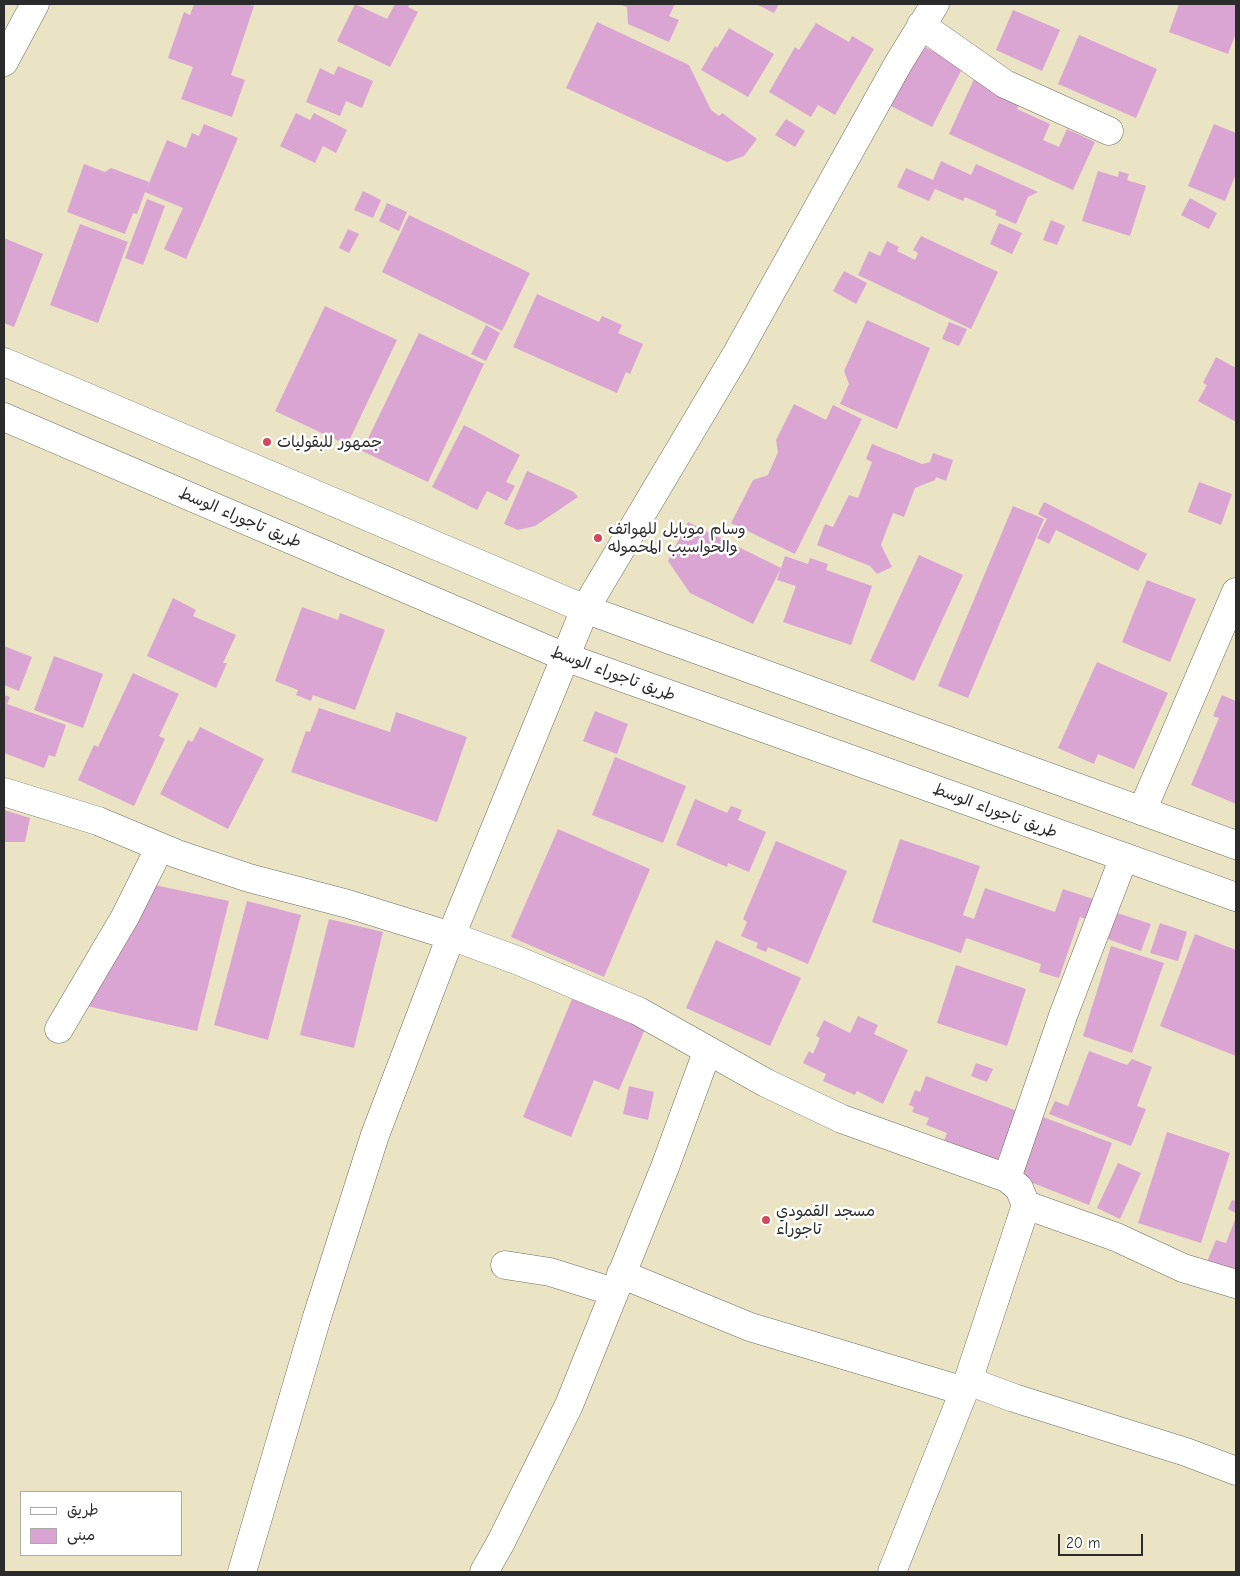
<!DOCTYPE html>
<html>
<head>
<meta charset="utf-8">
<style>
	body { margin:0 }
	#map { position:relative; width:1240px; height:1576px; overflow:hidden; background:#ebe4c4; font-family:"Comic Neue","Playpen Sans Arabic",sans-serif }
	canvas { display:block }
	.frame { position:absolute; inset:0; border:5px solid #2b2b2b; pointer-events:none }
	.legend { position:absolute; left:20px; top:1491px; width:162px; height:65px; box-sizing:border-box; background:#fff; border:1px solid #aaa; margin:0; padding:6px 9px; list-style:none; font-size:15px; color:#2b2b2b }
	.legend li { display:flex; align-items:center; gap:10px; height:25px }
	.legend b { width:25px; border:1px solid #aaa }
	.scale { position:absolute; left:1058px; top:1534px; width:85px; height:22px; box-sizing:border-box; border:2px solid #2b2b2b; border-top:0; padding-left:6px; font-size:15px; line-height:18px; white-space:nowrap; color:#2b2b2b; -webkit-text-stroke:4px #fff; paint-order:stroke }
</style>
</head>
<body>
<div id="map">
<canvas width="1240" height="1576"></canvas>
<div class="frame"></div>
<ul class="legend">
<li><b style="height:6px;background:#fff"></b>طريق</li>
<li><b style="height:14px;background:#daa5d2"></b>مبنى</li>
</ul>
<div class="scale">20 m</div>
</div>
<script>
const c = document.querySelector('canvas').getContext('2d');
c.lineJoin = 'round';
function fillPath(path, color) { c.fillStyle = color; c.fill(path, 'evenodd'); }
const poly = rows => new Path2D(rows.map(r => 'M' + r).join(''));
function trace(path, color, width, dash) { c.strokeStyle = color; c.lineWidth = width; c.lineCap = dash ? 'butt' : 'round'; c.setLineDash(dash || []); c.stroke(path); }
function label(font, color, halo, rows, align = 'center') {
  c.font = font + ' "Comic Neue","Playpen Sans Arabic",sans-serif'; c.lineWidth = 5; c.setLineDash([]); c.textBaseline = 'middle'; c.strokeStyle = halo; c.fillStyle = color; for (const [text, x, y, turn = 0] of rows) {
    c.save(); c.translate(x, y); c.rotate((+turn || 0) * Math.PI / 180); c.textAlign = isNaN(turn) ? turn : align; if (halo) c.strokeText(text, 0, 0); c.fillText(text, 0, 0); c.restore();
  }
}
fillPath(poly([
	[194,4,247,4,254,6,231,75,245,80,232,117,181,99,193,67,168,58,184,12,190,15],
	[355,4,387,19,395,4,410,4,408,7,418,12,390,67,337,41],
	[619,4,675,4,669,16,679,20,669,42,628,24,627,7],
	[756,4,779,4,774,13],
	[1179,4,1236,4,1236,33,1228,54,1169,32],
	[1013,10,1060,30,1042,71,996,50],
	[597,22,689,65,711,110,719,116,722,113,757,139,744,156,727,162,566,88],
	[816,23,849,42,852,36,874,49,835,115,818,105,811,117,769,92,795,47,799,50],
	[729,28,774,54,748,97,701,70,715,46,717,48],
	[1079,35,1157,69,1136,118,1058,84],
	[921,45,963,67,932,127,889,105],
	[338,66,373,81,362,108,346,101,340,116,306,102,320,68,334,75],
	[974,79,1021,100,1017,109,1050,124,1043,140,1059,147,1067,129,1095,142,1073,190,949,134],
	[296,113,310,120,314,113,347,130,336,153,323,146,315,163,280,146],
	[786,119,805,131,795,147,775,135],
	[204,124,238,138,204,218,188,211,204,218,186,259,164,249,183,208,145,192,137,214,133,213,125,234,67,212,84,164,105,172,111,168,149,182,147,188,167,140,186,148,192,133,199,136],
	[1214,124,1236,133,1236,174,1225,201,1188,186],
	[941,161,971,175,976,164,1038,192,1028,197,1016,224,995,215,997,211,965,197,963,201,935,189,929,201,897,187,906,168,933,180],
	[1098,171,1118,177,1119,171,1129,174,1127,180,1146,186,1130,236,1082,221],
	[363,191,381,200,373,218,354,210],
	[1190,198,1217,213,1209,229,1181,215],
	[147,199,165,206,143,265,125,258],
	[387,203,407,212,399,231,379,221],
	[409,215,530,273,502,331,382,272],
	[1051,220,1065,226,1057,245,1043,240],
	[999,223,1022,233,1012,254,990,244],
	[80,224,128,242,98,323,50,305],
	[348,229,359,234,349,253,339,248],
	[921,236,998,272,971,329,858,275,869,251,880,256,887,241,899,247,897,251,915,260,918,253,913,250],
	[4,238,43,254,14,327,4,323],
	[844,271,867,283,856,304,833,291],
	[537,294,599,322,602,316,622,325,618,333,643,344,630,374,626,372,617,393,513,347],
	[325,306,397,340,347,445,275,411],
	[867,320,930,348,897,429,840,404,849,384,844,371],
	[949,322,967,329,959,346,942,339],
	[486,325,500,333,486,361,471,354],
	[419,333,484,364,428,482,362,451],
	[1216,357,1236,368,1236,422,1198,401,1207,385,1203,383],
	[794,404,826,420,833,405,862,419,795,554,731,523,753,480,768,475,778,452,776,440],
	[464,425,520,455,506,482,515,486,507,501,487,491,477,510,432,487],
	[872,444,922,464,930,462,933,453,953,460,946,481,936,477,935,480,915,488,904,517,893,513,881,545,892,567,877,574,870,566,817,545,825,524,833,527,849,495,858,498,872,462,866,459],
	[527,471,574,492,578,497,535,526,518,530,504,524],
	[1199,482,1232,494,1221,525,1188,512],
	[1044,502,1147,554,1138,571,1056,530,1049,544,1037,538,1047,519,1038,514],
	[1013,506,1044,519,968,698,938,686],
	[688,522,781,568,753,624,690,593,668,561],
	[919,555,963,575,914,681,870,661],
	[785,556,808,564,810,558,828,564,826,570,872,586,851,645,783,622,796,586,777,580],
	[1147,580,1196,599,1170,662,1122,642],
	[173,598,196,610,193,616,236,635,223,663,227,663,216,688,147,656],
	[302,607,338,620,340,613,385,630,355,710,313,695,311,701,296,695,298,690,275,681],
	[4,646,32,657,19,691,4,685],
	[54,656,103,674,83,728,34,710],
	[1097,662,1168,693,1134,769,1098,754,1094,764,1058,748],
	[133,673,179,694,159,736,165,739,134,806,78,780,94,745,98,747],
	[4,695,10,697,7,704,66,725,55,757,49,755,44,768,4,753],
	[1222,695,1236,701,1236,804,1191,785,1219,718,1213,716],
	[319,708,390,732,396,712,467,737,437,822,291,772,306,731,310,732],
	[595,711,628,724,617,754,583,741],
	[200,727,264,759,228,829,160,794,188,740,192,742],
	[615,757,686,786,663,843,592,815],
	[695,799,727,813,731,806,742,810,738,820,766,832,749,872,728,863,727,867,676,845],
	[4,810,30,818,25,842,4,842],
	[558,829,650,869,604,977,511,937],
	[900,839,980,866,963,915,974,919,985,888,1055,912,1063,889,1093,899,1086,919,1080,917,1059,978,1039,972,1041,964,966,938,961,953,872,922],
	[776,841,847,871,808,964,768,947,766,952,756,948,758,943,741,936,747,922,743,919],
	[150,884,229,901,197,1031,87,1006],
	[247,901,301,915,268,1040,214,1025],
	[1114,912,1151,924,1141,951,1105,938],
	[329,919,383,932,354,1048,300,1035],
	[1160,923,1187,932,1178,961,1150,953],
	[1195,934,1236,950,1236,1056,1160,1026],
	[716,940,801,978,770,1046,686,1008],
	[1111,946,1164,963,1132,1053,1083,1036],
	[956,965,1026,989,1007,1046,937,1023],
	[572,999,645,1029,619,1090,594,1080,571,1137,523,1117],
	[858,1016,878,1025,874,1034,908,1050,883,1104,857,1091,855,1095,823,1081,826,1074,803,1063,809,1051,813,1054,820,1038,816,1036,824,1020,850,1033],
	[1089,1051,1127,1065,1132,1059,1152,1067,1137,1106,1146,1109,1131,1146,1049,1114,1055,1101,1068,1106],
	[976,1063,993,1069,987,1082,971,1076],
	[926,1076,1017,1111,997,1161,944,1141,947,1133,926,1125,929,1118,912,1112,914,1107,909,1105,915,1090,920,1092],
	[629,1086,654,1092,648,1120,623,1114],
	[1043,1117,1112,1143,1089,1205,1020,1178],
	[1167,1132,1230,1153,1201,1243,1138,1223],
	[1118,1163,1141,1173,1120,1219,1097,1208],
	[1232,1200,1236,1201,1236,1213,1228,1209],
	[1236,1217,1236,1274,1207,1262,1216,1240,1226,1243]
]), '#daa5d2');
const street = poly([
	[921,25,1005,84,1109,131],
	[585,609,736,355,898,64,935,4],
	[4,792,98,821,177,854,249,878,348,904,451,936,519,961,638,1011,766,1083,842,1119,1007,1178,1019,1188,1026,1205,968,1381,892,1572],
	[1142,811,1236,592],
	[59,1029,125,917,160,847],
	[1007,1178,1064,1013,1124,857],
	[1026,1205,1116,1237,1183,1268,1236,1284],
	[505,1265,550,1272,614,1292],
	[621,1274,750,1327,964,1391],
	[968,1381,1014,1398,1186,1452,1236,1471],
	[484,1572,501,1542,569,1405,665,1167,707,1052]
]);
const secondary = poly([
	[4,62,35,4],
	[242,1572,317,1317,375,1135,451,936,585,609]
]);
const primary = poly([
	[4,362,585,609,1236,845],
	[4,417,565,657,1236,897]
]);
trace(street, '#6e6c61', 29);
trace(secondary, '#6e6c61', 29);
trace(primary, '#6e6c61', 29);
trace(street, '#fff', 28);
trace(secondary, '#fff', 28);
trace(primary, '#fff', 28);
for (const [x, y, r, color] of [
	[267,442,5,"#d1495b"],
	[598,538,5,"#d1495b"],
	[766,1220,5,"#d1495b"]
]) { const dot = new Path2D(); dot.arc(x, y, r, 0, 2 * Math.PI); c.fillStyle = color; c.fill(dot); trace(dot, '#fff', 2); }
label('16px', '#2b2b2b', '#fff', [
	["جمهور للبقوليات",277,442],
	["وسام موبايل للهواتف",608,529],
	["والحواسيب المحموله",608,547],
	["مسجد القمودي",776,1211],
	["تاجوراء",776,1229]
], 'left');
label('16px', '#2b2b2b', '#fff', [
	["طريق تاجوراء الوسط",240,518,23],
	["طريق تاجوراء الوسط",613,674,20],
	["طريق تاجوراء الوسط",995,811,20]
]);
</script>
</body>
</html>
